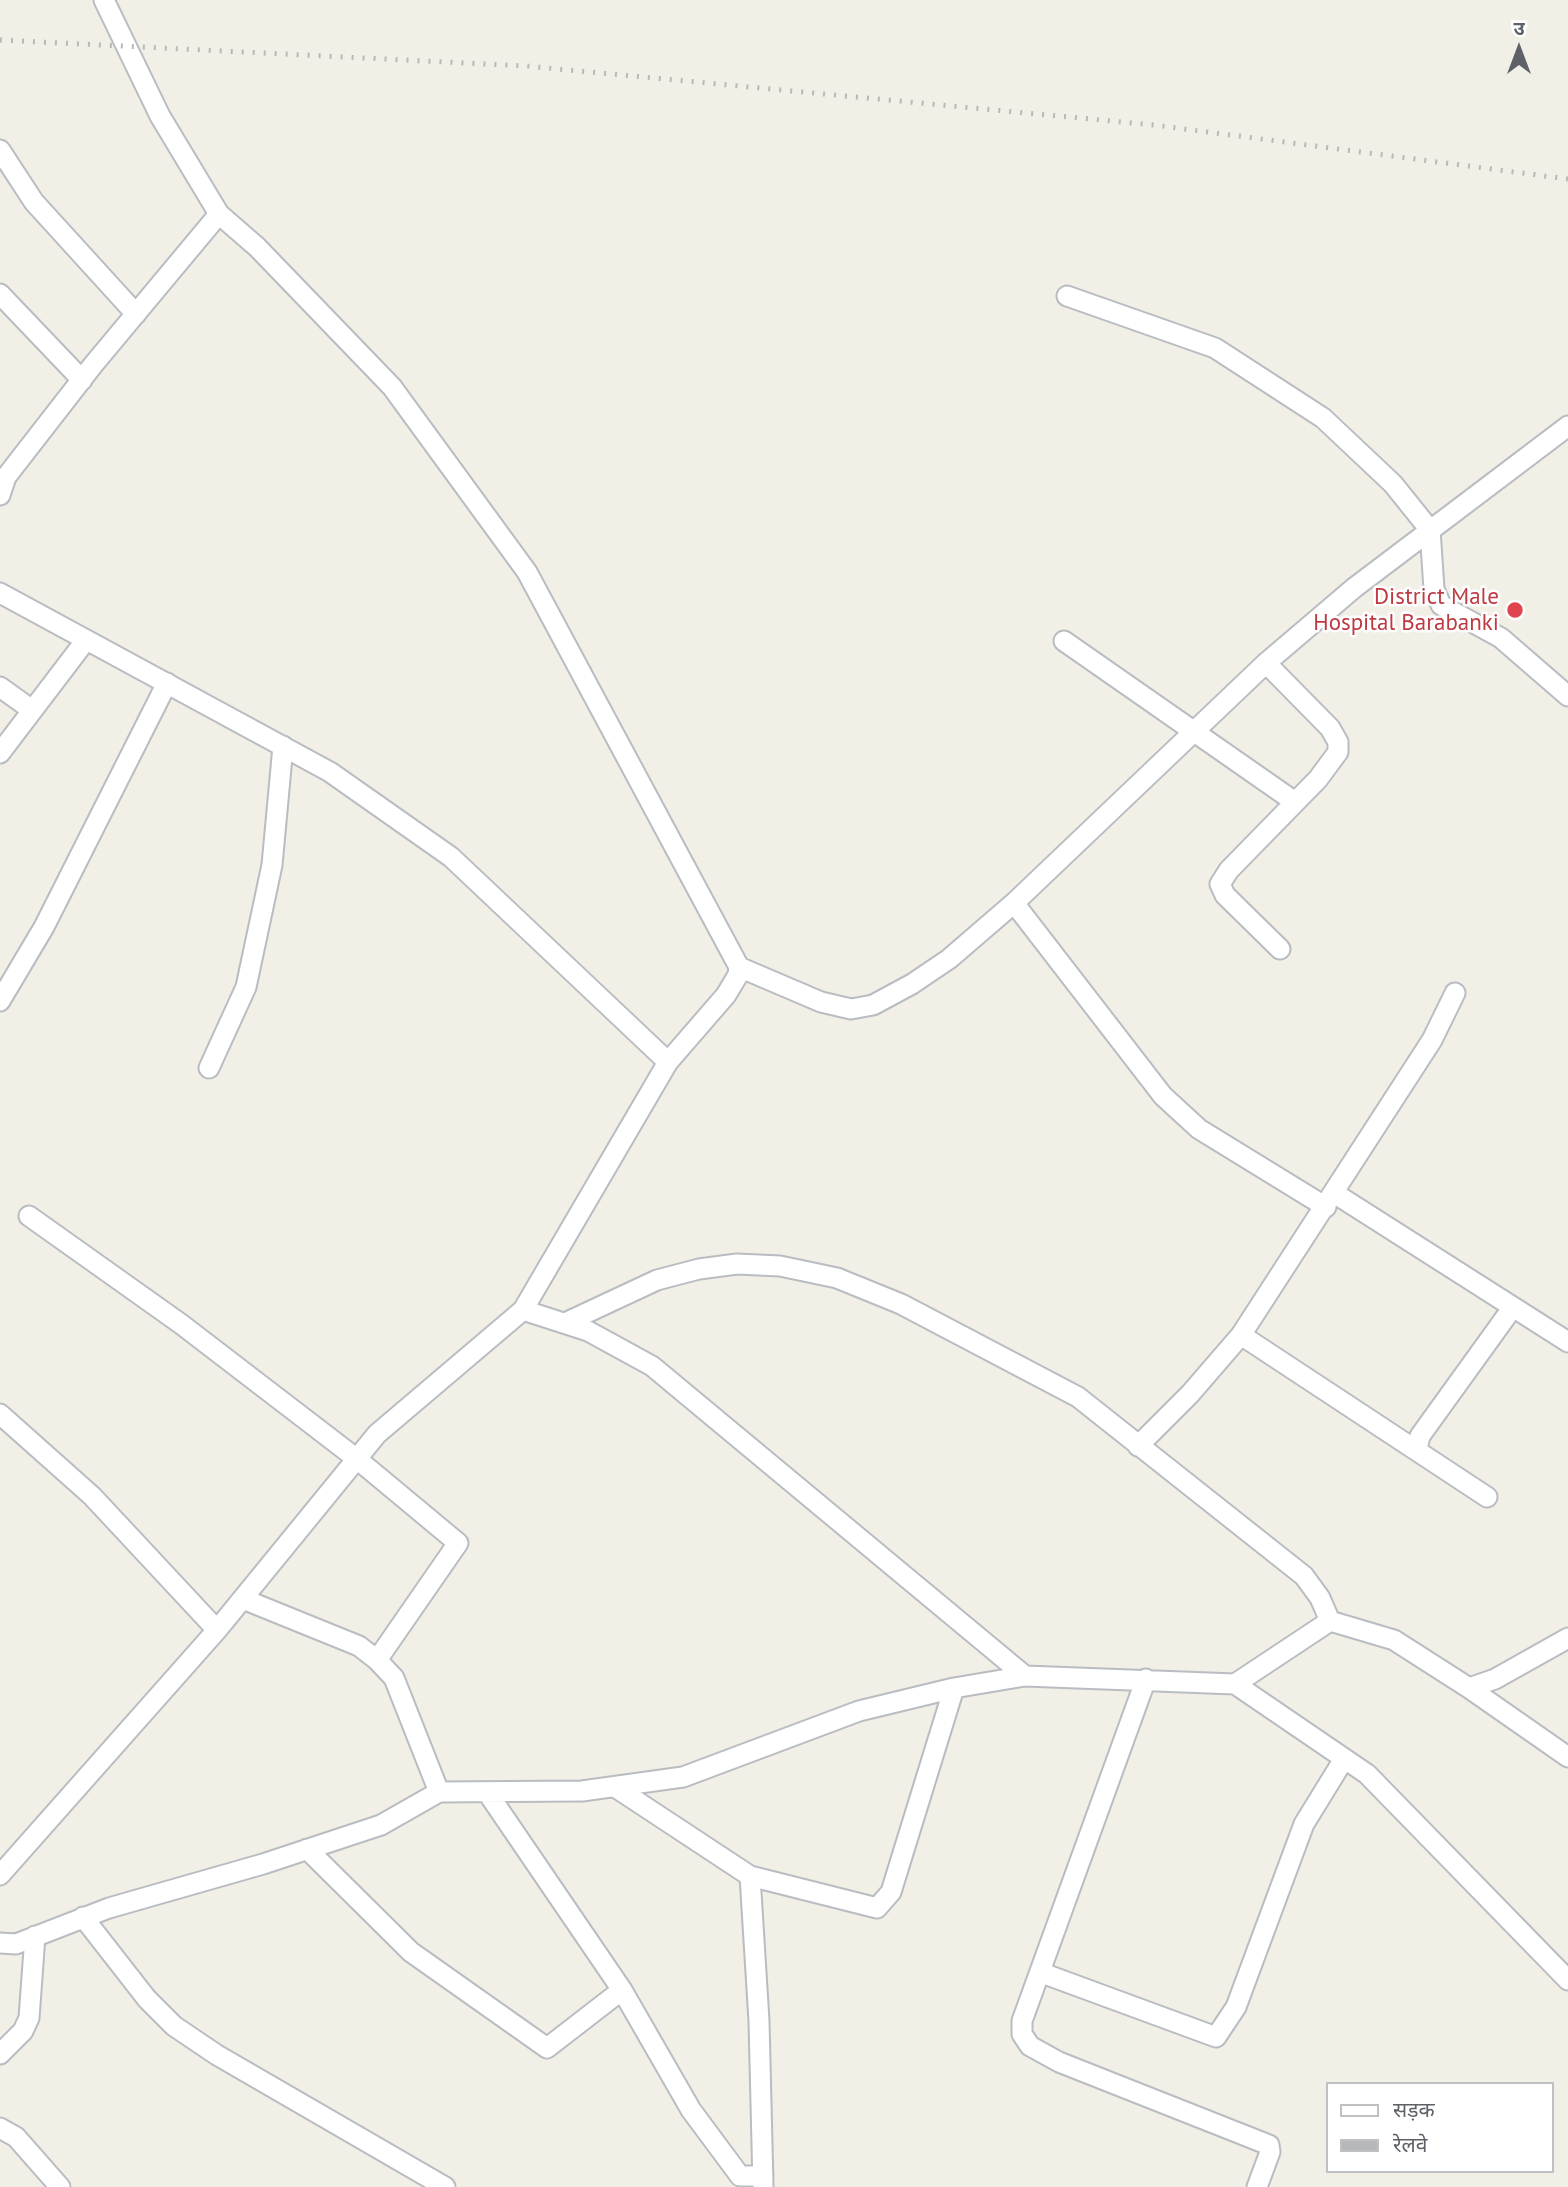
<!DOCTYPE html>
<html>
<head>
<meta charset="utf-8">
<style>
	body { margin:0 }
	#map { position:relative; width:1568px; height:2187px; overflow:hidden; background:#f1efe6; font-family:"PT Sans","Noto Sans Devanagari",sans-serif }
	canvas { display:block }
	.legend { position:absolute; left:1326px; top:2082px; width:228px; height:91px; box-sizing:border-box; background:#fff; border:2px solid #bfc0c3; margin:0; padding:9px 12px; list-style:none; font-size:21px; color:#5e6268 }
	.legend li { display:flex; align-items:center; gap:14px; height:35px }
	.legend b { width:35px; border:2px solid #bfc0c3 }
	.north { position:absolute; left:1484px; top:14px; width:70px; height:70px; -webkit-text-stroke:5px #fff; paint-order:stroke; rotate:0deg; font-size:19px; font-weight:700; line-height:28px; text-align:center; color:#5e6268 }
	.north::after { content:''; display:block; margin:auto; width:24px; height:32px; background:#5e6268; clip-path:polygon(50% 0,100% 100%,50% 72%,0 100%) }
</style>
</head>
<body>
<div id="map">
<canvas width="1568" height="2187"></canvas>
<ul class="legend">
<li><b style="height:9px;background:#fff"></b>सड़क</li>
<li><b style="height:9px;background:#b7b8b9"></b>रेलवे</li>
</ul>
<div class="north">उ</div>
</div>
<script>
const c = document.querySelector('canvas').getContext('2d');
c.lineJoin = 'round';
const poly = rows => new Path2D(rows.map(r => 'M' + r).join(''));
function trace(path, color, width, dash) { c.strokeStyle = color; c.lineWidth = width; c.lineCap = dash ? 'butt' : 'round'; c.setLineDash(dash || []); c.stroke(path); }
function label(font, color, halo, rows, align = 'center') {
  c.font = font + ' "PT Sans",sans-serif'; c.lineWidth = 5; c.setLineDash([]); c.textBaseline = 'middle'; c.strokeStyle = halo; c.fillStyle = color; for (const [text, x, y, turn = 0] of rows) {
    c.save(); c.translate(x, y); c.rotate((+turn || 0) * Math.PI / 180); c.textAlign = isNaN(turn) ? turn : align; if (halo) c.strokeText(text, 0, 0); c.fillText(text, 0, 0); c.restore();
  }
}
const minor = poly([
	[0,150,34,202,136,314],
	[219,214,257,247,392,387,527,572,739,967,738,975,726,995,668,1062,523,1310],
	[0,294,82,380],
	[1067,296,1215,348,1323,418,1393,484,1430,530,1434,589,1441,605,1501,638,1568,696],
	[0,495,6,477,93,365,219,214,160,116,104,0],
	[0,593,330,772,451,857,668,1062],
	[1064,641,1295,802],
	[1266,663,1330,728,1338,742,1338,752,1318,779,1229,870,1220,884,1225,895,1280,949],
	[0,687,32,710],
	[0,753,86,640],
	[1014,903,1163,1096,1199,1129,1326,1207],
	[739,967,821,1002,851,1009,873,1005,912,984,949,959,1014,903,1266,663,1354,588,1568,426],
	[0,1001,44,927,167,683],
	[209,1068,246,987,272,865,283,746],
	[1334,1193,1568,1342],
	[29,1216,181,1324,357,1459,458,1543,377,1660],
	[565,1323,657,1280,699,1269,737,1264,780,1266,837,1278,901,1304,1078,1397,1304,1576,1320,1598,1330,1621],
	[1241,1335,1487,1497],
	[0,1414,92,1496,217,1630],
	[1138,1446,1190,1394,1241,1335,1432,1040,1455,993],
	[1417,1449,1420,1436,1513,1307],
	[243,1599,359,1646,377,1660,394,1678,439,1792],
	[1146,1679,1022,2021,1022,2034,1030,2046,1059,2062,1269,2145,1270,2152,1257,2187],
	[1235,1684,1330,1621,1394,1640,1469,1688,1495,1679,1568,1638],
	[1469,1688,1568,1757],
	[615,1787,750,1876,877,1908,891,1892,954,1688],
	[487,1792,622,1990,691,2110,740,2176,763,2176],
	[307,1849,411,1952,547,2048,622,1990],
	[0,1875,217,1630,377,1434,523,1310,588,1331,652,1366,1025,1676,1235,1684,1367,1774,1568,1980],
	[750,1876,759,2021,763,2186],
	[83,1917,147,1999,174,2026,217,2055,445,2187],
	[0,1943,16,1944,109,1908,263,1864,381,1825,439,1792,582,1791,683,1777,859,1711,954,1688,1025,1676],
	[1042,1973,1216,2037,1236,2007,1304,1824,1344,1759],
	[0,2054,23,2031,29,2018,35,1936],
	[0,2128,16,2137,60,2187]
]);
trace(minor, '#b9bcc1', 23);
trace(minor, '#fff', 19);
trace(poly([
	[0,40,526,66,1154,125,1568,179]
]), '#b7b8b9', 5, [2, 9]);
for (const [x, y, r, color] of [
	[1515,610,9,"#e0444e"]
]) { const dot = new Path2D(); dot.arc(x, y, r, 0, 2 * Math.PI); c.fillStyle = color; c.fill(dot); trace(dot, '#fff', 2.5); }
label('23px', '#be3a42', '#fff', [
	["District Male",1499,597],
	["Hospital Barabanki",1499,623]
], 'right');
</script>
</body>
</html>
